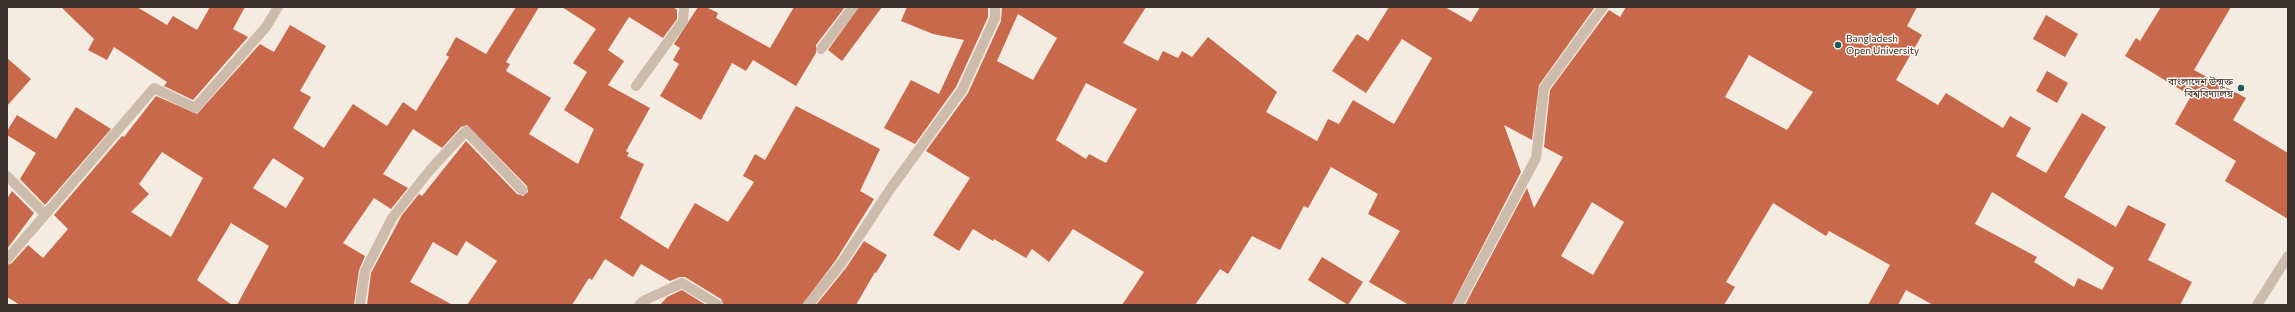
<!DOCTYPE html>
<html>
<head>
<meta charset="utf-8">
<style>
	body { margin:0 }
	#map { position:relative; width:2295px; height:312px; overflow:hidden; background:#f4ebe1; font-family:Commissioner,sans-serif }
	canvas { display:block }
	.frame { position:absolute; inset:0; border:8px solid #3b302b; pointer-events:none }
</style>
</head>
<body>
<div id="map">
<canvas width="2295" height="312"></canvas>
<div class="frame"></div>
</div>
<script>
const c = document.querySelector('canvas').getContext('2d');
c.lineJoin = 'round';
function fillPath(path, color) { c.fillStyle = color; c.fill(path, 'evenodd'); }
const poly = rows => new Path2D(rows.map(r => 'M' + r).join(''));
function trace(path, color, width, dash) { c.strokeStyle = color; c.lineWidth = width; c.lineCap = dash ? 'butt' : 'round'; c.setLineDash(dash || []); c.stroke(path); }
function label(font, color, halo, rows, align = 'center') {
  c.font = font + ' Commissioner,"Noto Sans Bengali",sans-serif'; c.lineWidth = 3; c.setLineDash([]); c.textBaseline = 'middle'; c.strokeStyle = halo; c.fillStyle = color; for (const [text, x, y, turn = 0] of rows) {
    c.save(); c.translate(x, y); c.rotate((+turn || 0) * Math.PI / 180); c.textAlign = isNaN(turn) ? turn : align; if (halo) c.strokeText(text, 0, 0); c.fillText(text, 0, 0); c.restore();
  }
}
fillPath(poly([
	[61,7,137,7,167,25,173,16,197,30,210,7,245,7,233,29,248,37,193,100,164,86,167,82,114,47,107,60,88,50,94,39],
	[516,7,539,7,506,62,510,64,506,71,551,98,529,134,578,164,594,129,564,110,587,72,573,63,596,29,562,7,673,7,677,10,677,19,663,38,629,17,608,50,624,61,608,85,650,108,626,151,629,153,627,156,644,164,620,218,668,249,695,203,728,222,754,182,743,176,755,154,765,160,796,106,880,149,860,191,874,199,836,260,802,305,724,305,721,299,685,277,680,277,670,281,641,264,633,277,605,259,592,280,589,278,572,305,467,305,497,261,466,241,457,256,433,242,410,282,453,305,367,305,371,273,402,215,419,194,422,196,466,141,517,194,523,196,528,192,527,186,467,125,461,127,442,148,413,129,383,174,408,188,391,209,374,198,343,243,365,256,359,270,354,305,237,305,269,246,231,223,197,280,232,305,20,305,7,297,7,265,12,263,28,245,43,258,68,229,54,215,122,136,124,137,156,96,197,114,260,44,274,52,290,25,326,46,300,91,311,97,293,128,324,148,353,104,387,126,403,102,416,111,449,57,446,55,456,37,486,54],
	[162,152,203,178,171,237,131,212,149,194,139,184],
	[273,158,304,178,286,208,253,188],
	[698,7,706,7,718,13,716,18,770,48,794,7,845,7,816,45,816,53,796,86,753,60,746,71,732,63,701,120,660,96,679,64,673,60,680,48,674,44],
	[859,7,882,7,842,61,828,50],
	[907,7,988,7,988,17,956,87,915,144,884,128,911,80,939,94,964,40,933,34,901,21],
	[1002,7,1146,7,1123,43,1158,61,1163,51,1178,58,1182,51,1192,57,1208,37,1277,92,1266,112,1317,141,1328,119,1339,124,1353,100,1394,124,1432,58,1402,39,1366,93,1332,71,1357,34,1368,41,1389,7,1445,7,1471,22,1480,7,1595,7,1539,85,1532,140,1504,125,1521,172,1452,305,1409,305,1369,282,1400,231,1368,214,1378,194,1331,167,1308,208,1304,206,1280,250,1252,236,1228,274,1220,269,1195,305,1122,305,1144,272,1073,229,1049,262,1032,249,1026,258,994,239,993,241,973,229,959,251,933,235,970,178,926,151,968,93,1001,21],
	[1018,14,1057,38,1033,80,997,61],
	[1086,83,1137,109,1106,163,1089,154,1086,159,1056,140],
	[1626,7,1917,7,1907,26,1922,35,1896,80,1938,105,1946,93,2003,128,2010,116,2031,128,2016,156,2046,173,2082,113,2106,127,2064,197,2116,227,2128,205,2166,224,2148,260,2192,282,2180,305,1933,305,1906,290,1898,305,1868,305,1890,265,1829,231,1826,236,1773,203,1726,282,1735,287,1724,305,1465,305,1527,188,1534,208,1563,157,1544,147,1550,90,1609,10,1620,17],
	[1749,55,1813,92,1787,130,1725,97],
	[1992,192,2114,268,2102,290,2078,278,2074,287,2034,262,2037,257,1975,224],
	[1592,202,1624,222,1593,275,1561,256],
	[2161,7,2231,7,2194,70,2246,98,2233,120,2288,153,2288,219,2225,181,2236,161,2175,124,2191,96,2125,56,2136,38,2140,41],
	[2046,15,2078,34,2065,57,2033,39],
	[7,58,31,79,7,106],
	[2047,71,2068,83,2057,103,2036,91],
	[76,107,111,129,45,205,20,179,36,153,7,135,7,131,17,115,56,139],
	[12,191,34,213,7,249,7,199],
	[864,241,887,255,876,273,875,272,856,305,816,305,846,268],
	[1322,257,1363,282,1348,305,1308,280],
	[682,290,706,305,660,305,667,297]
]), '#c8694b');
trace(poly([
	[2257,305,2288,256]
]), '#cdbbac', 10);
trace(poly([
	[821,49,853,7],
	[636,86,683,21,684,7],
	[7,176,45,214],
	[7,259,154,88,195,108,266,27,278,7],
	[360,305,365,271,392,218,430,170,466,131,522,190],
	[639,305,643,301,682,283,718,305],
	[808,305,841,264,891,188,962,90,995,18,995,7],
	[1458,305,1536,158,1544,88,1603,7]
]), '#cdbbac', 10);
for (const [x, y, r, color] of [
	[1838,45,4,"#1f5a5e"],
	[2241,88,4,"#1f5a5e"]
]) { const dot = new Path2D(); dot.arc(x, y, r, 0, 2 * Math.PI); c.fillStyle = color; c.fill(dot); trace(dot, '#fbf5ee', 1.5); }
label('10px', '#3b302b', '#fbf5ee', [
	["Bangladesh",1846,39],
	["Open University",1846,51],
	["বাংলাদেশ উন্মুক্ত",2233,82,"right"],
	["বিশ্ববিদ্যালয়",2233,94,"right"]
], 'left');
</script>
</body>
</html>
